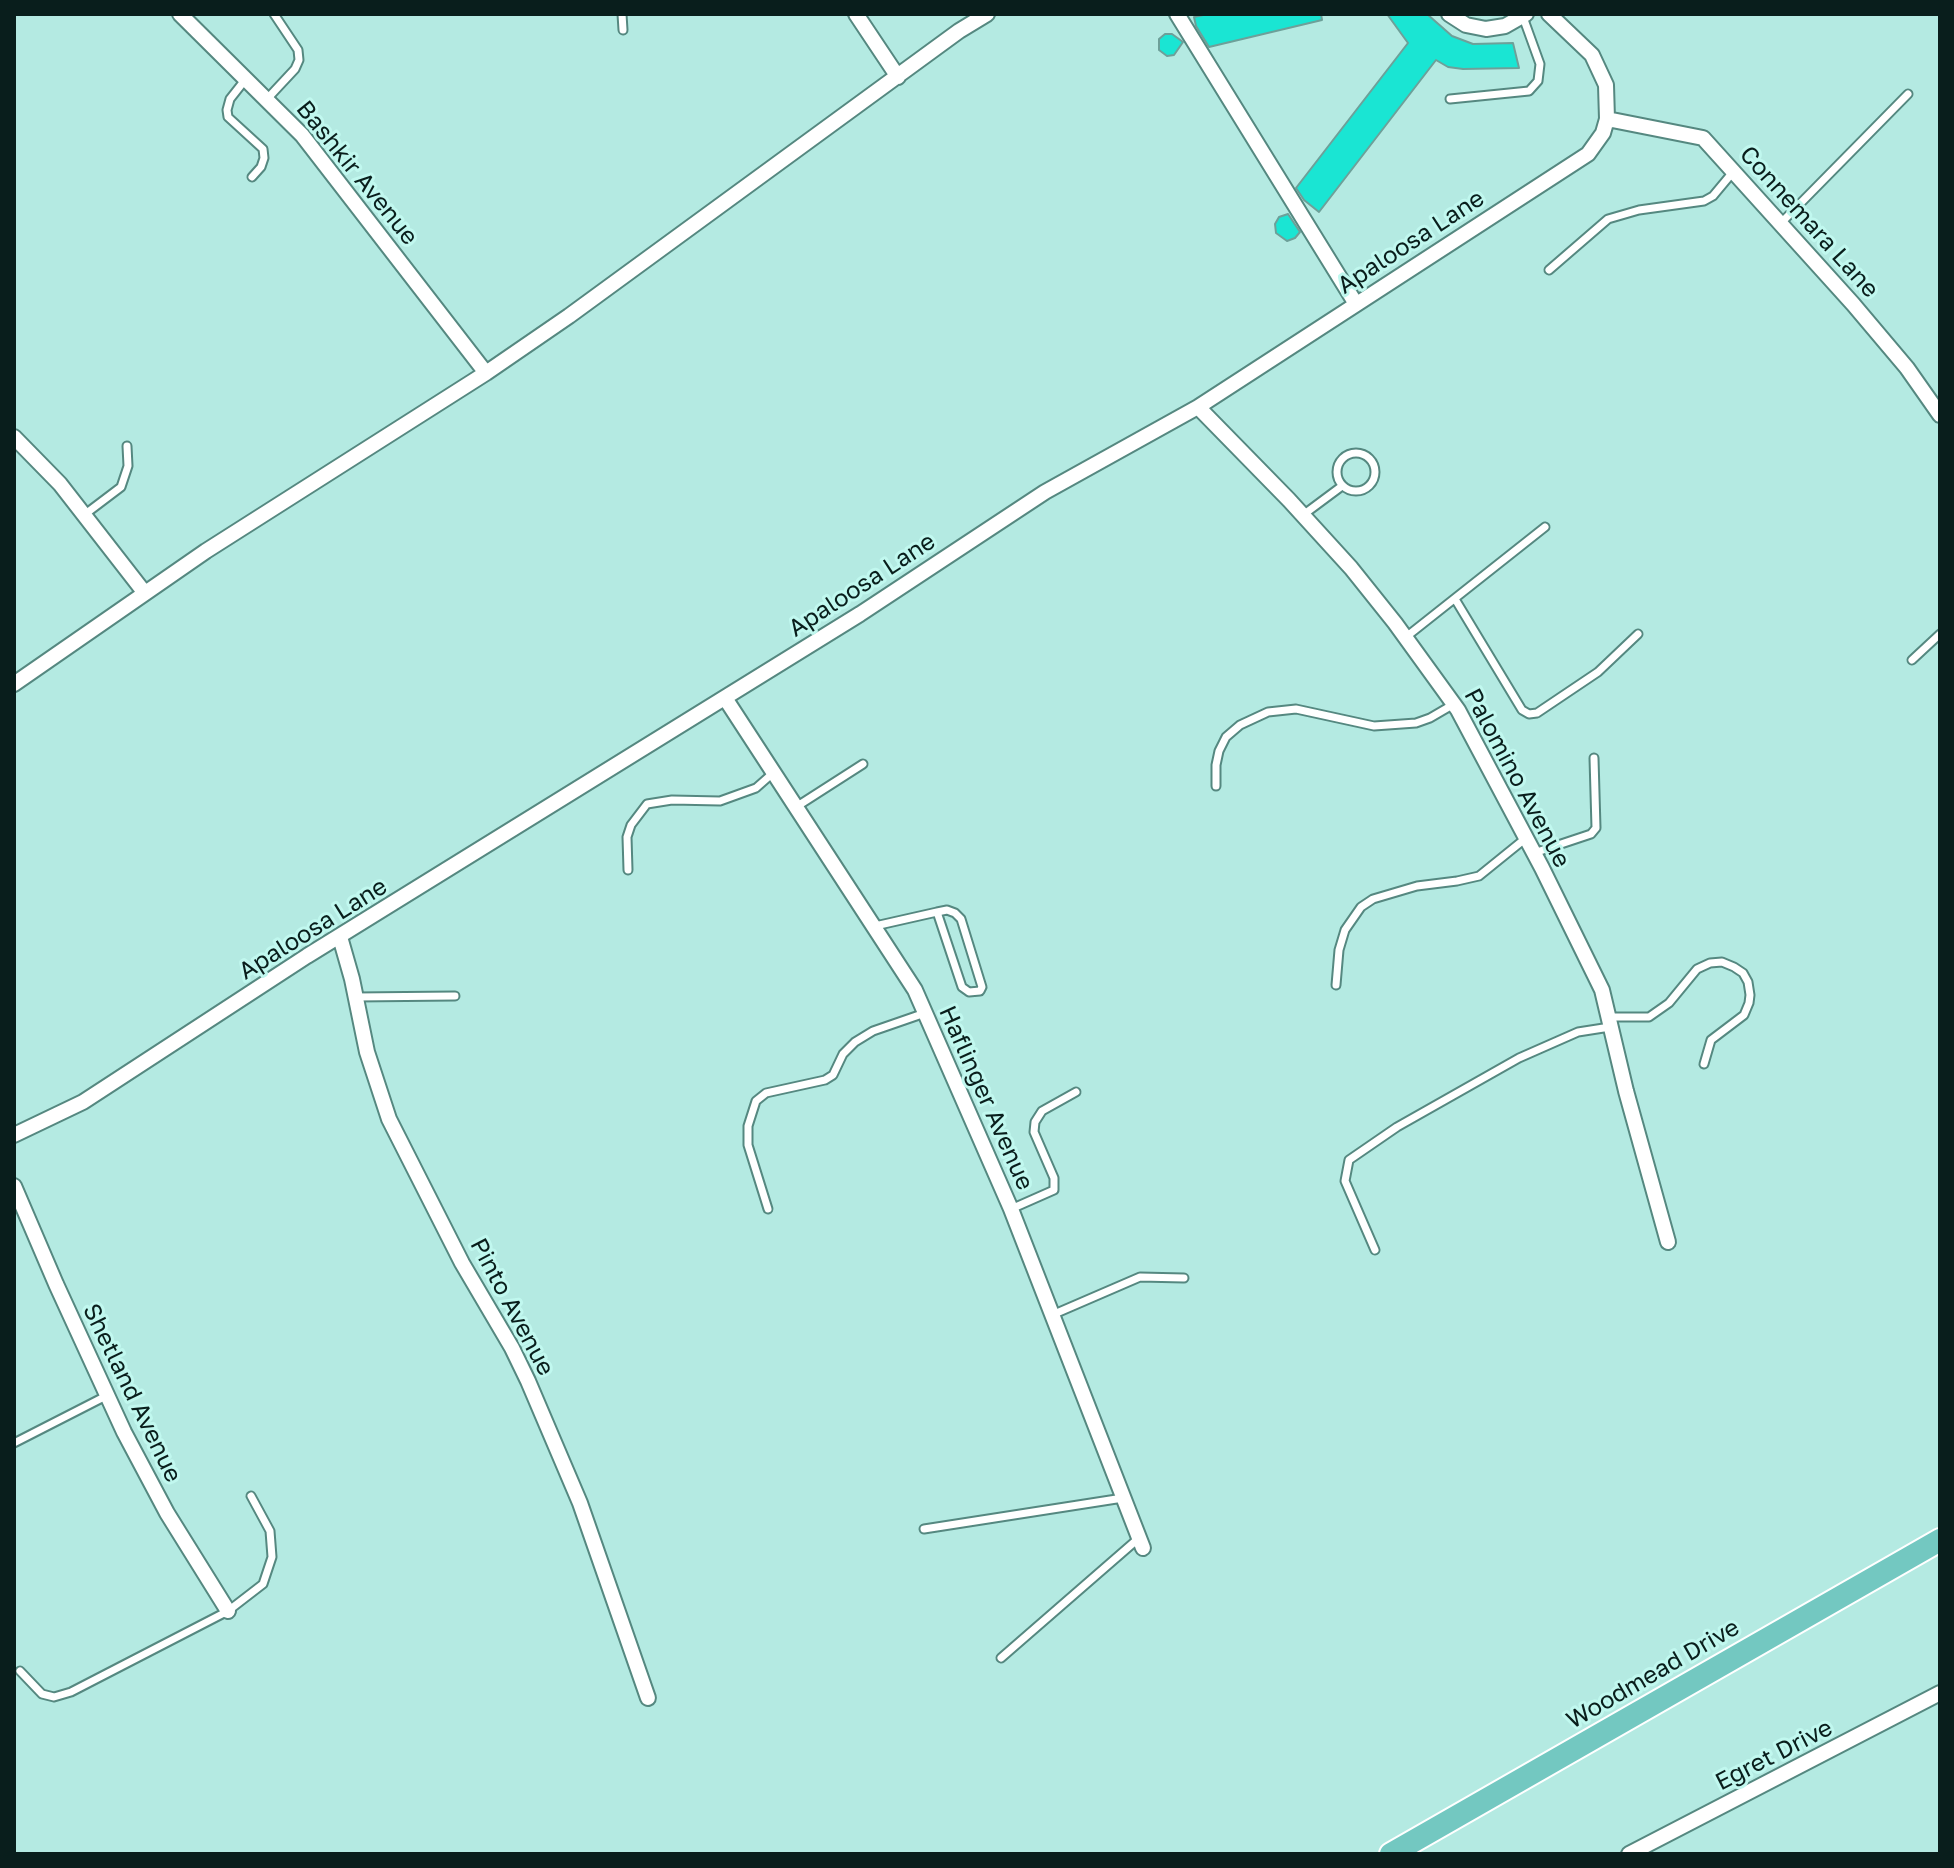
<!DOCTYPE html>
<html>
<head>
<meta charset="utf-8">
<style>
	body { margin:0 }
	#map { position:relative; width:1954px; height:1868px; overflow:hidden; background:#b4eae2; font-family:"Golos Text",sans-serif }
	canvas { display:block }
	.frame { position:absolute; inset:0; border:16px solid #091e1c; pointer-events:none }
</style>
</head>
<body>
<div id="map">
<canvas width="1954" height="1868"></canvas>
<div class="frame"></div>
</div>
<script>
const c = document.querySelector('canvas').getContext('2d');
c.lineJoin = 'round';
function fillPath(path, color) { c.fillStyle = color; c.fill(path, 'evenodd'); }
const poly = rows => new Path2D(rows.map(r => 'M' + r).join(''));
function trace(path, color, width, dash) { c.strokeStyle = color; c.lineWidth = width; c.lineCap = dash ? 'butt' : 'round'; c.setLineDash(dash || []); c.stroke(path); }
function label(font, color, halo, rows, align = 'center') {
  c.font = font + ' "Golos Text",sans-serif'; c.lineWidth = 6; c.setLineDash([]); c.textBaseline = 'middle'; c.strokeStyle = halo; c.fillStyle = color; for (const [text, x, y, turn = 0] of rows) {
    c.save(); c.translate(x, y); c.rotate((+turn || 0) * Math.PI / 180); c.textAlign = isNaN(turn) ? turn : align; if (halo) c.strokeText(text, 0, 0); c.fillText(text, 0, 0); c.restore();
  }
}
const building = poly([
	[1208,14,1321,14,1322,20,1209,47,1196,26,1194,17,1208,14],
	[1387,14,1427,14,1452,36,1473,44,1513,43,1519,68,1463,69,1448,67,1436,60,1319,212,1304,200,1296,188,1408,43,1387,14],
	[1165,34,1172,34,1183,42,1174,55,1167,56,1159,50,1159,39,1165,34],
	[1288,214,1300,232,1295,238,1287,241,1276,233,1275,224,1279,217,1288,214]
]);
fillPath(building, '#1ae5d3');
trace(building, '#6da099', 2);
const lane = poly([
	[622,14,623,30],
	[245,80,230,99,227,110,228,117,263,149,264,158,261,167,252,177],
	[267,99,295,69,299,60,298,50,274,14],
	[1450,99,1529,91,1538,81,1540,64,1523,17],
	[1781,223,1908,94],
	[1549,270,1608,219,1639,210,1704,201,1713,196,1733,172],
	'1337 472a19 19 0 1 1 38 0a19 19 0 1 1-38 0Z',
	[84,515,121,487,128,466,127,446],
	[1303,515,1342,486],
	[1455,599,1522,710,1529,714,1537,713,1598,672,1638,634],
	[1406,637,1545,527],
	[1912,660,1940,634],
	[1216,786,1216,765,1219,751,1226,737,1240,725,1268,712,1296,709,1374,726,1416,723,1430,718,1454,704],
	[796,807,863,764],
	[1534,853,1591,834,1596,828,1594,758],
	[628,870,627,837,631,825,647,804,672,800,720,801,756,788,773,773],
	[875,926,937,912,947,910,955,913,961,919,982,987,980,991,969,992,962,987,937,912],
	[1336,985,1339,950,1345,930,1361,907,1373,899,1417,886,1457,881,1479,876,1526,838],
	[356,997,455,996],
	[1610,1017,1649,1017,1669,1003,1697,969,1710,963,1722,962,1734,967,1743,973,1748,982,1750,995,1749,1003,1744,1015,1711,1040,1704,1064],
	[768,1209,748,1145,748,1126,756,1101,766,1093,825,1080,833,1075,843,1054,855,1042,873,1031,925,1013],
	[1011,1209,1054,1190,1054,1178,1034,1132,1035,1122,1042,1111,1076,1092],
	[1375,1250,1345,1181,1349,1160,1397,1127,1519,1058,1578,1032,1610,1027],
	[1052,1315,1140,1277,1184,1278],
	[14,1443,108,1395],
	[924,1529,1123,1498],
	[1001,1658,1139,1538],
	[20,1671,42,1694,54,1697,71,1692,228,1611,263,1584,272,1557,270,1531,251,1496]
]);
const street = poly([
	[180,14,302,135,486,373],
	[856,14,898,77],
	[1177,14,1356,304],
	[1449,14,1466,25,1486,29,1505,26,1526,14],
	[1607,119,1703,138,1853,304,1907,368,1940,415],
	[1198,407,1289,500,1351,568,1395,623,1458,710,1542,868,1602,990,1626,1091,1668,1242],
	[14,437,60,484,144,592],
	[14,684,206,551,486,373,569,316,959,31,987,14],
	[725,698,915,990,1011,1209,1143,1548],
	[340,937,352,979,367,1052,389,1119,462,1263,512,1348,528,1381,580,1503,648,1698],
	[14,1135,83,1102,307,956,860,614,1045,492,1198,407,1588,154,1603,133,1607,119,1606,85,1592,55,1549,14],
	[14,1186,56,1284,124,1432,167,1513,228,1611],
	[1629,1854,1940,1693]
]);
const primary = poly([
	[1391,1854,1940,1540]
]);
trace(lane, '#558880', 11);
trace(street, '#558880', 18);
trace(primary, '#fff', 26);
trace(lane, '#fff', 7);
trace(street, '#fff', 14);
trace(primary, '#73c8c1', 22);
label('24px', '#091e1c', '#c1f8ef', [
	["Bashkir Avenue",357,173,51],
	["Connemara Lane",1809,222,48],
	["Apaloosa Lane",1411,242,-33],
	["Apaloosa Lane",862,585,-33],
	["Palomino Avenue",1517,778,62],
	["Apaloosa Lane",313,929,-32],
	["Haflinger Avenue",986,1098,66],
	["Pinto Avenue",512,1307,62],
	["Shetland Avenue",132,1393,64],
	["Woodmead Drive",1653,1674,-30],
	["Egret Drive",1774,1755,-27]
]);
</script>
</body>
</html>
